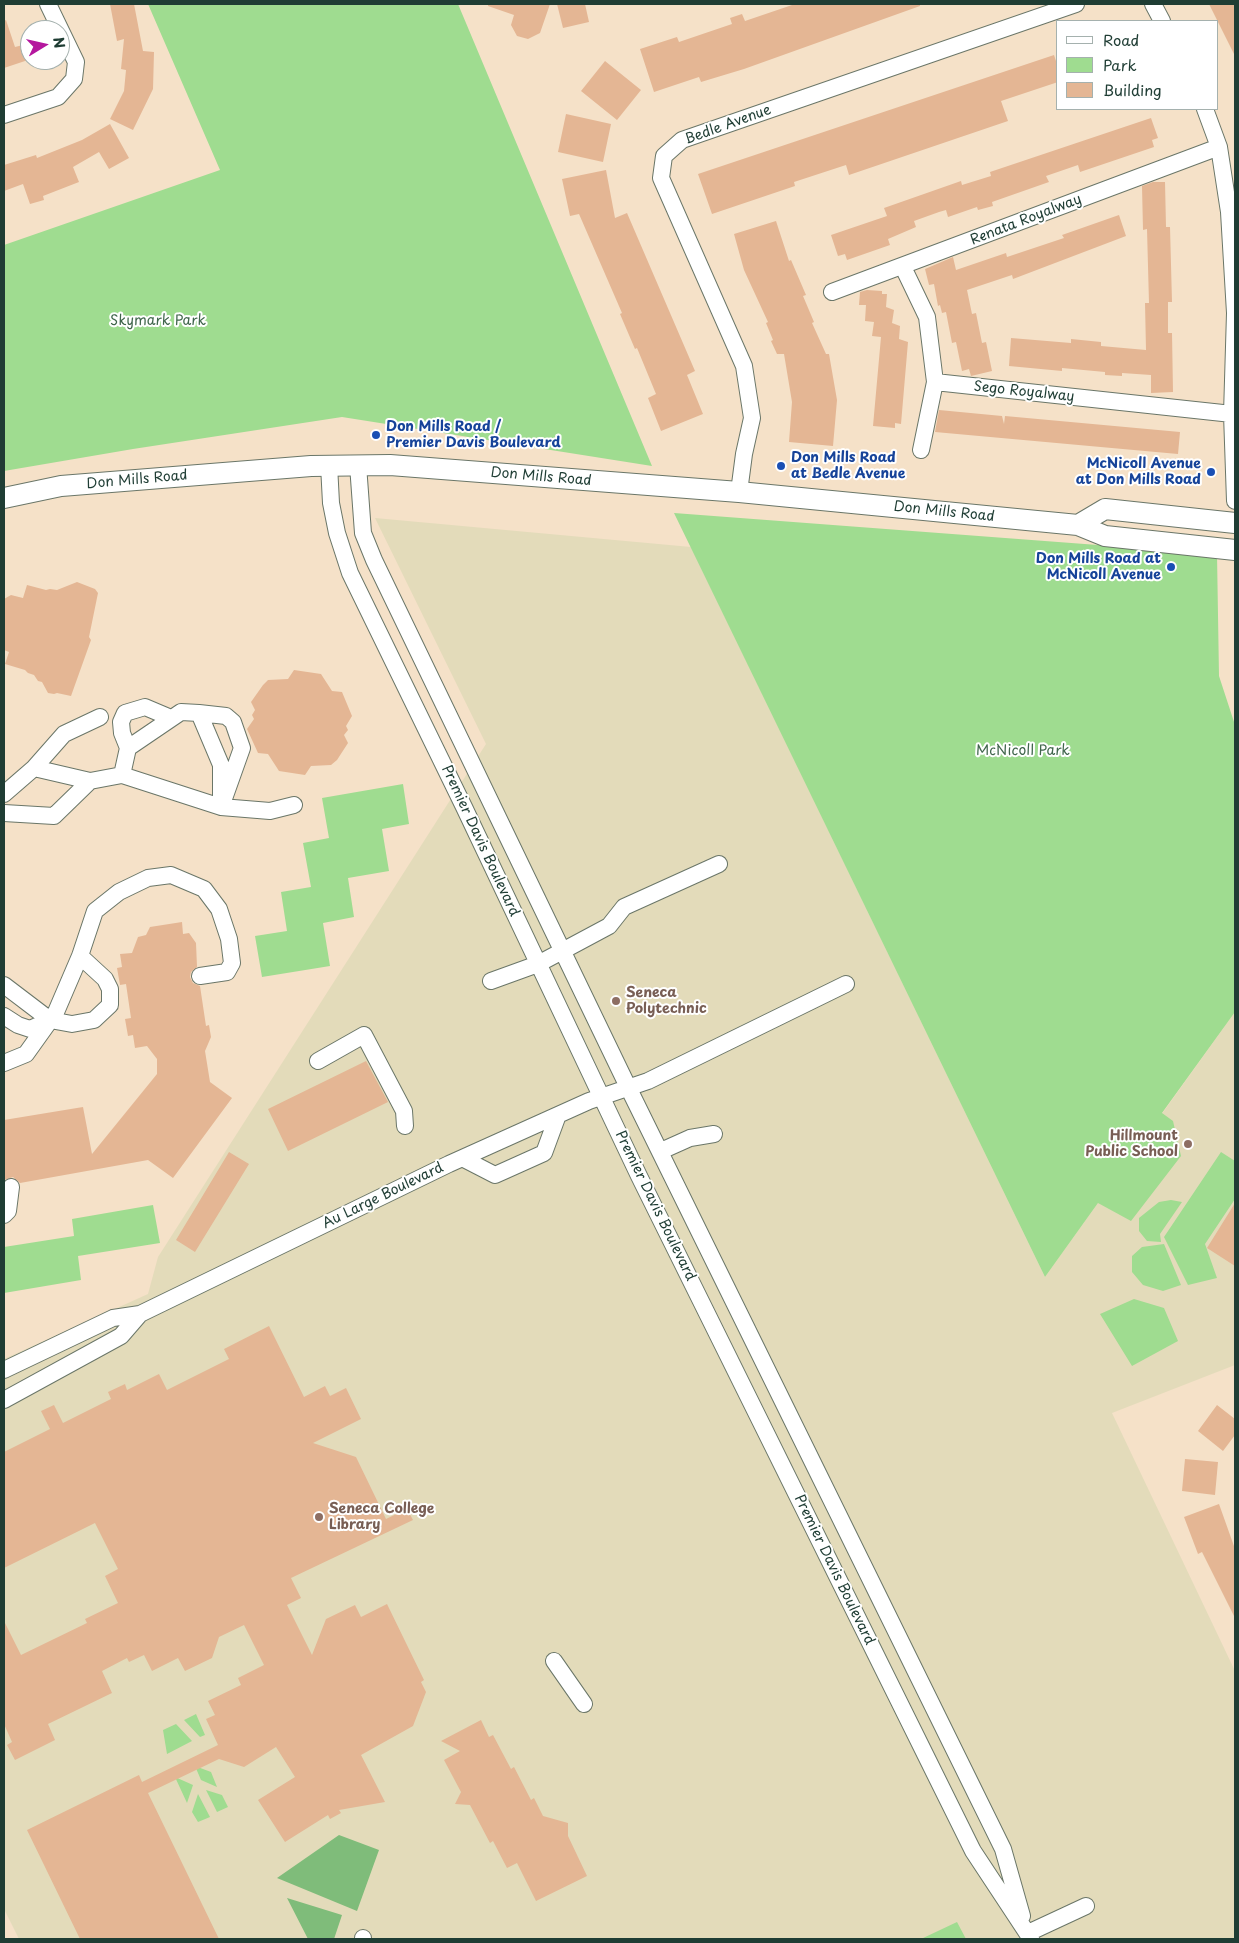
<!DOCTYPE html>
<html>
<head>
<meta charset="utf-8">
<style>
	body { margin:0 }
	#map { position:relative; width:1239px; height:1943px; overflow:hidden; background:#f5e1c8; font-family:"Playpen Sans",sans-serif }
	canvas { display:block }
	.frame { position:absolute; inset:0; border:5px solid #1f3d34; pointer-events:none }
	.legend { position:absolute; left:1056px; top:20px; width:162px; height:90px; box-sizing:border-box; background:#fff; border:1px solid #a5b1ae; margin:0; padding:6px 9px; list-style:none; font-size:15px; color:#1f3d34 }
	.legend li { display:flex; align-items:center; gap:10px; height:25px }
	.legend b { width:25px; border:1px solid #a5b1ae }
	.north { position:absolute; left:20px; top:20px; width:50px; height:50px; box-sizing:border-box; background:#fff; border:1px solid #a5b1ae; border-radius:50%; rotate:81deg; font-size:14px; font-weight:700; line-height:20px; text-align:center; color:#1f3d34 }
	.north::after { content:''; display:block; margin:auto; width:18px; height:22px; background:#b5179e; clip-path:polygon(50% 0,100% 100%,50% 72%,0 100%) }
</style>
</head>
<body>
<div id="map">
<canvas width="1239" height="1943"></canvas>
<div class="frame"></div>
<ul class="legend">
<li><b style="height:6px;background:#fff"></b>Road</li>
<li><b style="height:14px;background:#9fdc90"></b>Park</li>
<li><b style="height:14px;background:#e4b694"></b>Building</li>
</ul>
<div class="north">N</div>
</div>
<script>
const c = document.querySelector('canvas').getContext('2d');
c.lineJoin = 'round';
function fillPath(path, color) { c.fillStyle = color; c.fill(path, 'evenodd'); }
const poly = rows => new Path2D(rows.map(r => 'M' + r).join(''));
function trace(path, color, width, dash) { c.strokeStyle = color; c.lineWidth = width; c.lineCap = dash ? 'butt' : 'round'; c.setLineDash(dash || []); c.stroke(path); }
function label(font, color, halo, rows, align = 'center') {
  c.font = font + ' "Playpen Sans",sans-serif'; c.lineWidth = 4; c.setLineDash([]); c.textBaseline = 'middle'; c.strokeStyle = halo; c.fillStyle = color; for (const [text, x, y, turn = 0] of rows) {
    c.save(); c.translate(x, y); c.rotate((+turn || 0) * Math.PI / 180); c.textAlign = isNaN(turn) ? turn : align; if (halo) c.strokeText(text, 0, 0); c.fillText(text, 0, 0); c.restore();
  }
}
fillPath(poly([
	[375,518,691,547,1045,1277,1235,1012,1235,1365,1112,1413,1235,1671,1235,1939,19,1939,4,1909,4,1359,148,1294,158,1257,486,744]
]), '#e3dbba');
fillPath(poly([
	[148,4,458,4,652,466,342,417,133,449,4,471,4,245,220,170],
	[674,513,1217,554,1219,676,1235,725,1235,1012,1162,1113,1173,1121,1181,1156,1131,1221,1098,1203,1045,1277],
	[403,784,409,824,382,829,389,871,348,878,354,917,323,923,330,966,262,977,255,936,287,931,281,892,311,887,303,843,329,838,322,798],
	[1221,1152,1235,1161,1235,1199,1205,1244,1217,1278,1188,1285,1164,1237],
	[1171,1200,1182,1202,1160,1234,1161,1242,1147,1241,1139,1231,1139,1218,1159,1202],
	[153,1205,160,1243,78,1256,81,1280,4,1293,4,1247,74,1236,72,1219],
	[1164,1244,1181,1285,1163,1291,1143,1285,1132,1272,1132,1256,1142,1247],
	[1134,1299,1164,1308,1178,1341,1132,1366,1100,1314],
	[196,1714,205,1735,200,1737,184,1720],
	[176,1724,192,1741,167,1754,163,1730],
	[195,1766,211,1772,217,1787,201,1780],
	[175,1777,193,1785,187,1803],
	[206,1790,222,1795,228,1807,217,1812],
	[198,1794,210,1817,198,1822,192,1812],
	[957,1922,966,1939,921,1939]
]), '#9fdc90');
fillPath(poly([
	[339,1835,379,1850,357,1911,277,1878],
	[287,1898,342,1915,334,1939,308,1939]
]), '#7fbc7a');
fillPath(poly([
	[110,4,134,4,143,51,154,52,153,89,133,130,110,119,124,91,126,70,121,69,124,39,117,41],
	[488,4,550,4,540,33,528,39,517,36,511,25,514,15,488,6],
	[557,4,585,4,589,22,563,28],
	[795,4,920,4,920,6,744,69,701,82,699,77,654,92,640,49,677,37,679,42,732,24,730,18,742,14,745,21],
	[1209,4,1235,4,1235,56],
	[6,20,15,47,23,45,28,60,4,68,4,21],
	[1054,55,1058,67,1058,82,1001,101,1008,121,849,175,846,165,794,182,795,186,712,214,698,174],
	[605,61,641,90,617,120,581,91],
	[566,114,611,124,603,162,558,152],
	[1151,118,1158,138,1152,140,1154,147,1080,172,1078,165,1046,176,1049,182,992,202,993,206,978,210,977,207,948,217,946,210,939,212,914,221,916,227,888,239,890,245,847,260,845,254,838,256,831,235,887,216,884,208,961,181,962,185,991,176,990,172],
	[110,124,129,158,109,169,99,152,73,167,79,182,43,196,44,200,30,204,23,184,4,191,4,165,36,155,37,158,82,140],
	[606,170,615,218,627,213,695,371,687,375,703,414,661,431,648,398,656,394,637,348,635,349,620,314,622,313,579,214,570,216,562,179],
	[1153,182,1165,182,1166,227,1170,227,1172,302,1168,302,1168,333,1172,333,1173,392,1151,393,1151,375,1122,373,1122,376,1105,375,1105,372,1062,368,1062,371,1009,366,1011,338,1071,343,1071,339,1101,342,1101,346,1146,350,1145,303,1149,303,1147,229,1143,230,1142,186],
	[1119,215,1126,236,1013,279,1012,275,967,290,972,314,976,313,982,343,986,342,992,371,971,376,969,369,962,371,956,342,952,343,946,312,942,313,940,305,938,306,934,284,929,285,925,269,953,257,956,270,1006,253,1007,257,1064,238,1062,235],
	[776,221,789,261,791,260,806,295,803,296,814,322,812,323,826,354,829,354,837,400,833,446,789,442,792,402,784,354,777,354,771,341,773,340,766,323,768,322,744,270,734,234],
	[867,290,882,291,882,294,887,294,886,307,894,310,892,323,900,326,899,339,908,342,901,424,895,423,895,428,873,426,881,337,872,336,874,322,865,321,866,305,859,305,860,292],
	[939,410,1002,416,1004,424,1005,416,1180,432,1178,454,935,432],
	[77,582,95,589,98,593,89,637,91,640,71,696,57,693,54,694,48,693,42,682,38,681,34,675,28,673,25,670,5,664,9,652,4,650,4,599,11,595,23,598,27,585,46,590,50,589,57,590],
	[294,670,321,674,332,691,342,692,352,716,346,726,348,730,344,735,348,743,337,760,331,765,311,766,305,775,279,771,268,754,258,753,247,729,254,719,252,715,255,710,251,702,263,685,268,680,288,679],
	[182,922,183,934,189,933,196,943,197,967,191,972,190,977,193,983,200,986,206,1026,209,1025,211,1037,205,1051,210,1082,232,1098,173,1178,148,1160,20,1183,13,1177,4,1180,4,1120,83,1107,92,1154,157,1074,157,1059,147,1046,135,1048,133,1035,128,1036,125,1019,131,1018,126,984,120,985,117,968,122,967,120,954,132,953,138,937,146,935,150,927],
	[366,1061,388,1102,288,1151,268,1109],
	[229,1152,249,1164,195,1252,176,1240],
	[1235,1203,1235,1266,1207,1248],
	[269,1326,304,1397,325,1386,330,1396,346,1388,361,1419,313,1443,356,1457,386,1519,407,1509,413,1520,291,1578,301,1598,287,1605,312,1655,326,1619,355,1605,361,1617,387,1604,424,1680,421,1682,426,1692,413,1726,361,1755,385,1802,339,1810,341,1813,330,1819,328,1815,285,1842,258,1800,295,1777,276,1747,244,1767,219,1759,148,1793,219,1939,80,1939,27,1830,139,1775,142,1782,218,1745,206,1719,215,1715,208,1701,241,1685,238,1678,264,1665,244,1625,219,1637,212,1658,185,1671,178,1658,152,1671,144,1655,129,1662,127,1658,102,1671,112,1693,48,1724,55,1740,15,1760,7,1745,12,1742,4,1724,4,1621,21,1655,87,1623,85,1619,118,1603,105,1576,118,1569,95,1523,4,1568,4,1452,50,1429,41,1411,54,1405,63,1423,111,1399,108,1392,125,1384,127,1390,159,1374,167,1390,229,1359,224,1349],
	[1217,1405,1235,1419,1235,1435,1223,1451,1198,1431],
	[1185,1459,1218,1462,1215,1495,1182,1491],
	[1219,1504,1235,1549,1235,1618,1202,1552,1198,1554,1184,1517],
	[481,1720,489,1737,493,1735,511,1769,514,1767,531,1800,534,1798,543,1816,568,1823,568,1836,587,1876,536,1901,517,1863,507,1868,493,1841,490,1843,470,1805,455,1804,461,1792,444,1760,460,1751,441,1741]
]), '#e4b694');
const minor = poly([
	[1153,4,1162,21],
	[1205,109,1219,147,1229,212,1235,313,1232,414,1235,501],
	[4,115,58,97,74,79,76,62,48,4],
	[903,267,927,317,935,382,1232,414],
	[832,292,1219,147],
	[921,450,935,382],
	[329,465,331,503,337,533,350,573,464,807,639,1176,973,1851,1031,1939],
	[358,465,363,533,374,560,629,1089,1003,1849,1022,1916],
	[739,492,744,454,752,418,744,366,661,178,664,156,682,140,1076,4],
	[128,748,122,733,121,722,125,713,145,707,171,718],
	[34,768,90,781],
	[122,775,128,748,181,712,199,713,226,716,233,722,242,748,221,807,221,765,199,713],
	[4,794,34,768,64,734,100,717],
	[4,813,54,816,90,781,122,775,221,807,270,811,294,805],
	[491,981,538,964,609,926,624,907,719,864],
	[4,985,50,1020,72,1024,94,1020,110,1005,110,989,105,979,80,956],
	[4,1016,18,1025,30,1029,48,1021],
	[318,1061,364,1035,404,1111,405,1126],
	[4,1063,26,1054,56,1012,80,956,95,911,119,892,148,878,171,875,204,889,219,909,229,939,232,963,227,972,200,976],
	[661,1151,690,1138,714,1134],
	[462,1158,495,1175,504,1171,544,1153,558,1115],
	[4,1215,8,1211,11,1187],
	[4,1370,113,1318,140,1314,449,1164,589,1101,648,1081,846,984],
	[4,1400,121,1336,140,1314],
	[554,1661,584,1704],
	[1028,1933,1086,1906],
	[363,1939,363,1938]
]);
const major = poly([
	[4,498,61,486,311,466,390,465,739,492,1078,525,1105,536,1235,550],
	[1078,525,1105,509,1235,523]
]);
trace(minor, '#6a7668', 18);
trace(major, '#6a7668', 22);
trace(minor, '#fff', 16);
trace(major, '#fff', 20);
for (const [x, y, r, color] of [
	[376,435,5,"#1a4fb4"],
	[781,466,5,"#1a4fb4"],
	[1211,472,5,"#1a4fb4"],
	[1171,567,5,"#1a4fb4"],
	[616,1001,5,"#8d6e63"],
	[1188,1144,5,"#8d6e63"],
	[319,1517,5,"#8d6e63"]
]) { const dot = new Path2D(); dot.arc(x, y, r, 0, 2 * Math.PI); c.fillStyle = color; c.fill(dot); trace(dot, '#fff', 2); }
label('14px', '#1f3d34', '#fff', [
	["Bedle Avenue",728,125,-20],
	["Renata Royalway",1026,220,-21],
	["Sego Royalway",1024,392,6],
	["Don Mills Road",541,477,5],
	["Don Mills Road",137,480,-5],
	["Don Mills Road",944,512,6],
	["Premier Davis Boulevard",480,841,65],
	["Au Large Boulevard",383,1196,-26],
	["Premier Davis Boulevard",655,1206,64],
	["Premier Davis Boulevard",834,1570,64]
]);
label('14px', '#3f654b', '#fff', [
	["Skymark Park",158,321],
	["McNicoll Park",1023,751]
]);
label('bold 14px', '#164399', '#fff', [
	["Don Mills Road /",386,427],
	["Premier Davis Boulevard",386,443],
	["Don Mills Road",791,458],
	["at Bedle Avenue",791,474],
	["McNicoll Avenue",1201,464,"right"],
	["at Don Mills Road",1201,480,"right"],
	["Don Mills Road at",1161,559,"right"],
	["McNicoll Avenue",1161,575,"right"]
], 'left');
label('bold 14px', '#785e54', '#fff', [
	["Seneca",626,993],
	["Polytechnic",626,1009],
	["Hillmount",1178,1136,"right"],
	["Public School",1178,1152,"right"],
	["Seneca College",329,1509],
	["Library",329,1525]
], 'left');
</script>
</body>
</html>
